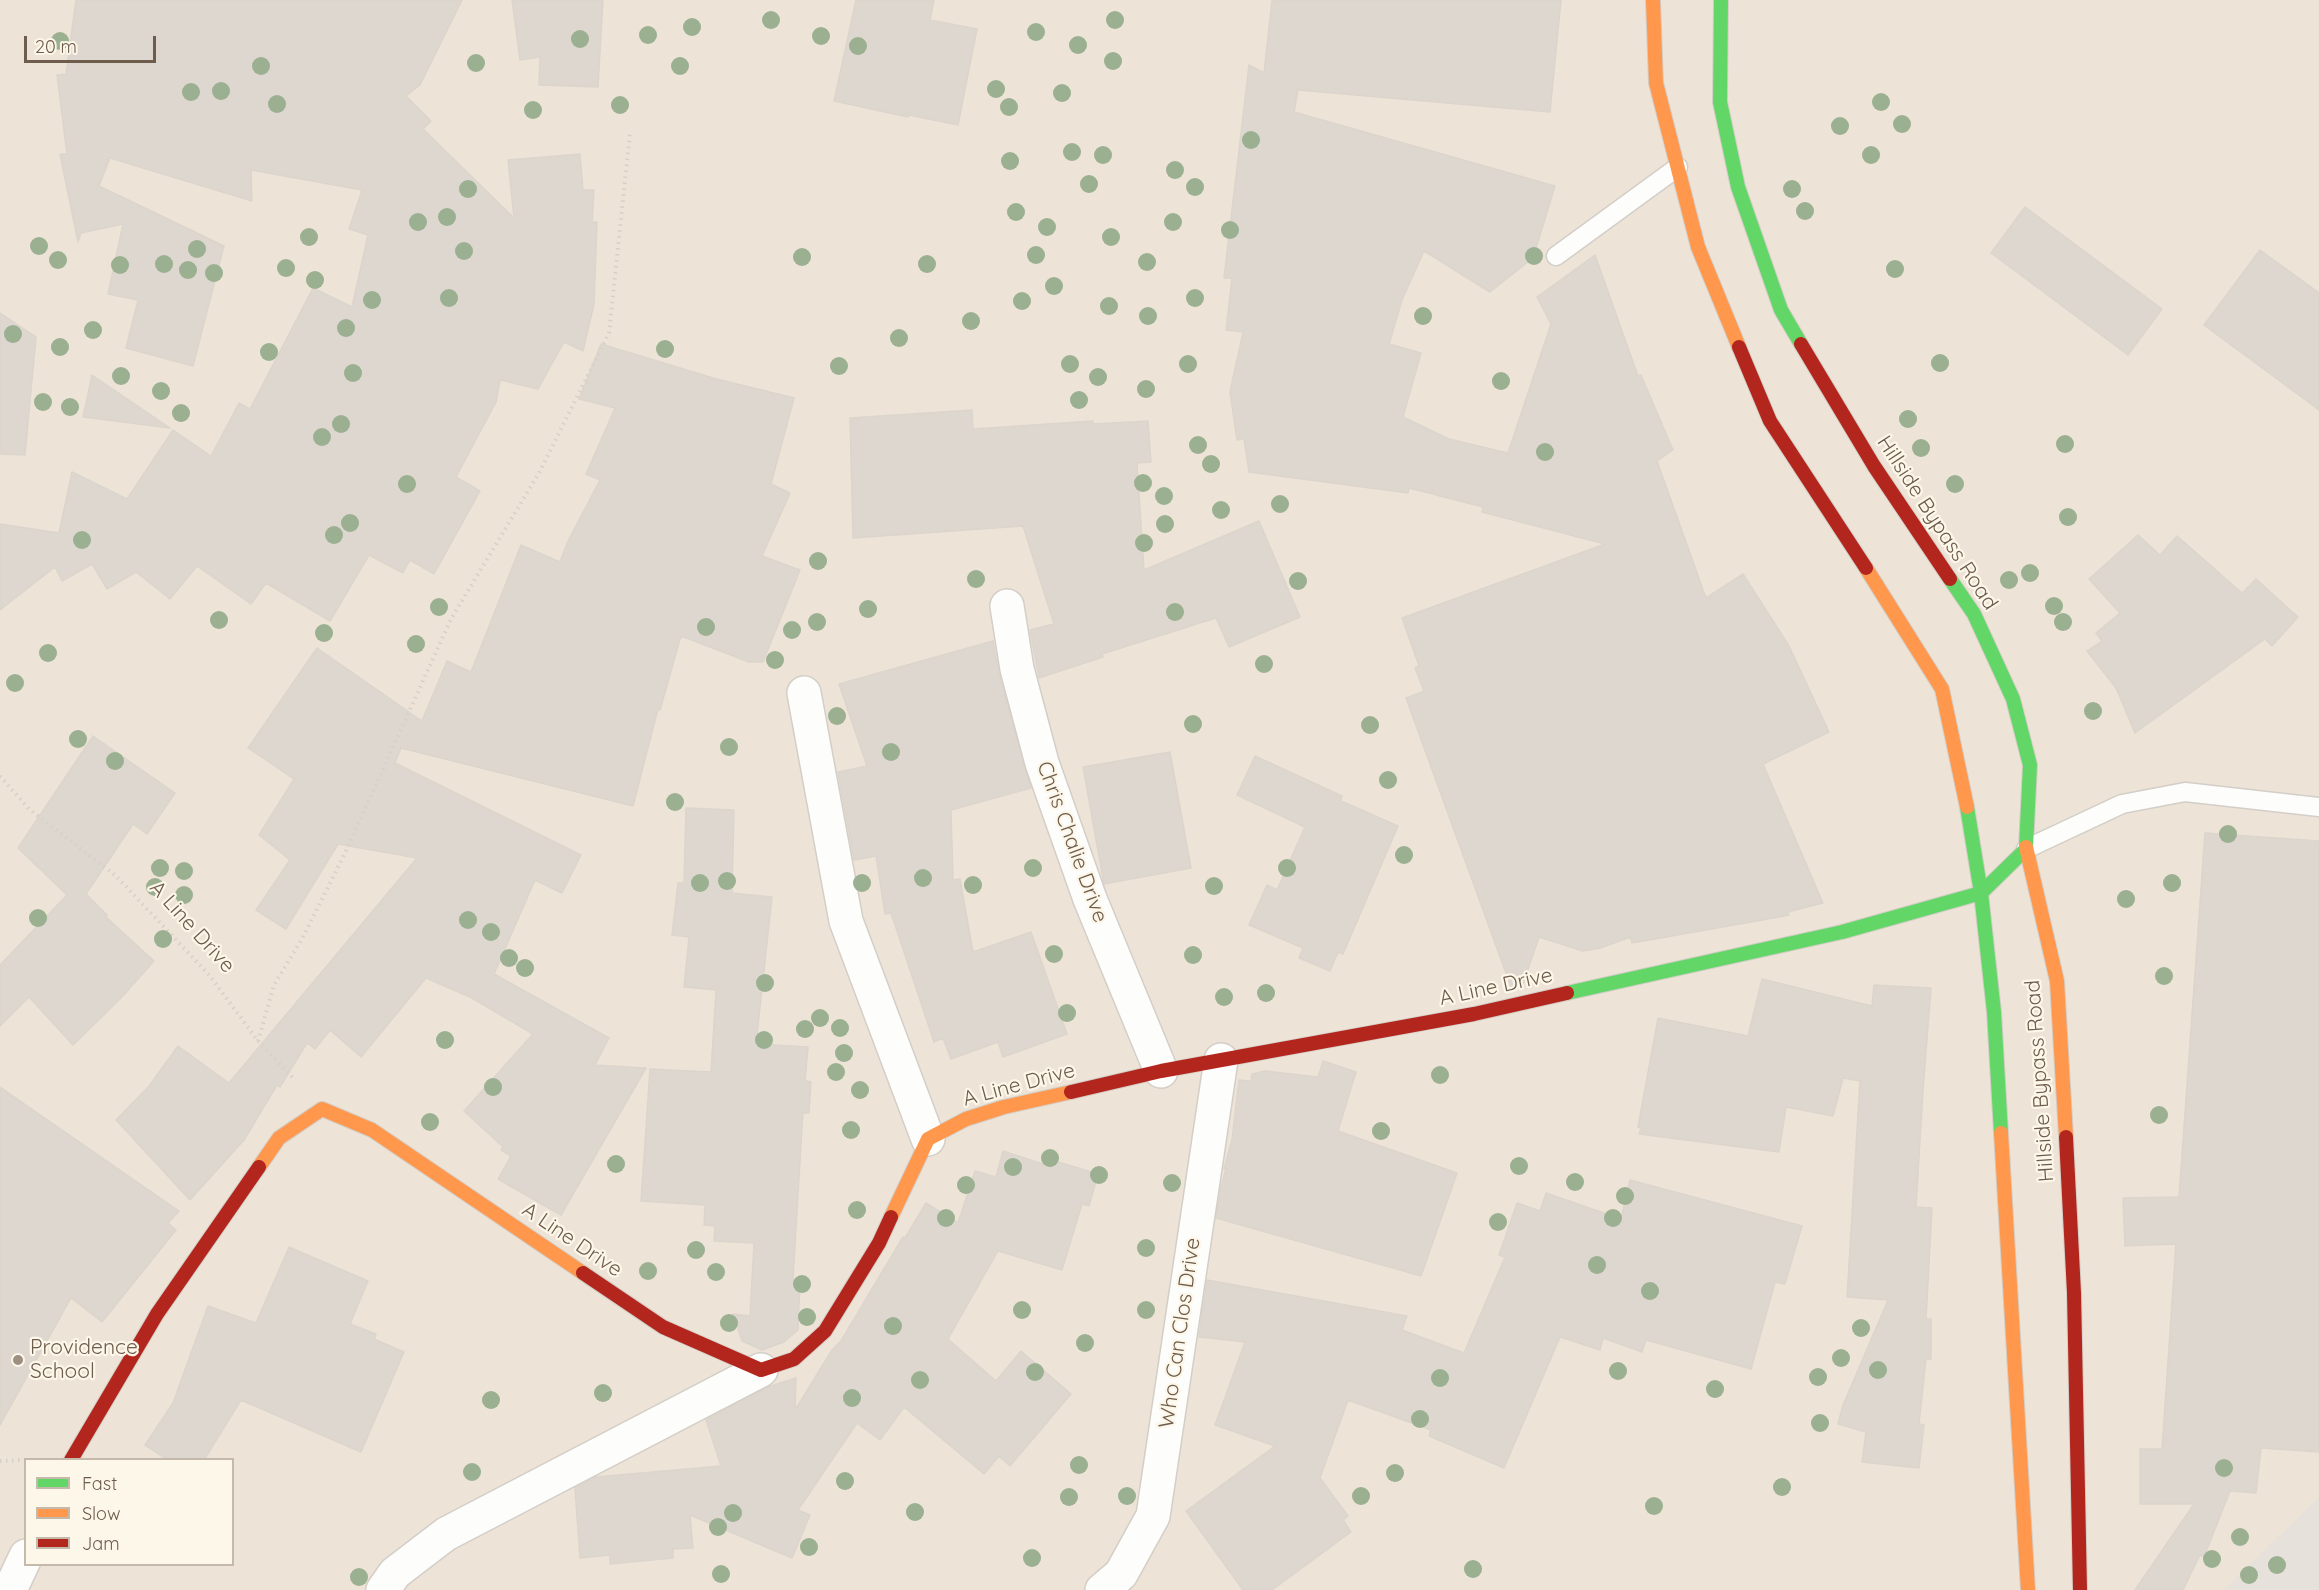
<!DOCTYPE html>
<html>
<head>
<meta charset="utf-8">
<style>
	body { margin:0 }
	#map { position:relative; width:2319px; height:1590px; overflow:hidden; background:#f4f1e9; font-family:Quicksand,sans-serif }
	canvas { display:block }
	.legend { position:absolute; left:24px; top:1458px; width:210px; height:108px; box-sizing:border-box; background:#fdf7e9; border:2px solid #c4b9aa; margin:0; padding:8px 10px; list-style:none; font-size:18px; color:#6e5c4c }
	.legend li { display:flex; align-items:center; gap:12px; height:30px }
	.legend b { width:30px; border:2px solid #c4b9aa }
	.scale { position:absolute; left:24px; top:36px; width:132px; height:27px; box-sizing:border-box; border:3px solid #6e5c4c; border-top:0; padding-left:8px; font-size:18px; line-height:21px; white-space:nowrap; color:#6e5c4c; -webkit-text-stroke:4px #fdf7e9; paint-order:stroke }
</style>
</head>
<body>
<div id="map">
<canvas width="2319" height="1590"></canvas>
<ul class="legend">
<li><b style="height:8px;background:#63d668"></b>Fast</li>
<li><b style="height:8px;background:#ff974d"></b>Slow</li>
<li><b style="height:8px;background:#b3261e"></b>Jam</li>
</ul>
<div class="scale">20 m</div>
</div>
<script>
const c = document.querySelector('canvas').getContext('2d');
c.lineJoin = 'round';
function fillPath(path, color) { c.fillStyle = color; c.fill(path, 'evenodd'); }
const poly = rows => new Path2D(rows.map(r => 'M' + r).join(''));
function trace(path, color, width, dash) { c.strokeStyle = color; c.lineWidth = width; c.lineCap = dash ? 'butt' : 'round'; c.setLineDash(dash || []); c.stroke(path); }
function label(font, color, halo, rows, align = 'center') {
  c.font = font + ' Quicksand,sans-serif'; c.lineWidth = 4.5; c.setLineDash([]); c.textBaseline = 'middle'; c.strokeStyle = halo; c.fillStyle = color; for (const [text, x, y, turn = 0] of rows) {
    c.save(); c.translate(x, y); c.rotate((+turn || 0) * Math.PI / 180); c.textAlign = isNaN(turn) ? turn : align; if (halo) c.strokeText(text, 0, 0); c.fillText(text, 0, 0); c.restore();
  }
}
fillPath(poly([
	[0,0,2319,0,2319,1590,0,1590],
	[26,1460,232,1460,232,1564,26,1564]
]), '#ede4d7');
fillPath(poly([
	[2319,1497,2319,1590,2224,1590]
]), '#e6e1da');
const building = poly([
	[76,0,462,0,420,85,406,96,431,121,423,129,514,218,508,160,580,154,583,190,594,190,592,222,597,222,594,304,583,351,564,342,538,389,500,380,496,402,456,477,480,491,434,574,410,560,403,573,369,555,330,621,266,583,251,604,197,566,170,599,136,572,107,589,92,564,62,581,55,567,0,610,0,524,59,533,72,472,127,499,173,430,211,456,239,403,250,409,313,288,352,307,368,235,349,229,362,190,251,170,252,201,110,158,99,186,224,246,193,366,126,348,138,300,108,294,123,224,81,233,78,242,60,154,67,154,57,75,66,74,76,0],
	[512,0,603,0,598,87,539,85,540,57,520,60,512,0],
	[856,0,934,0,930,20,977,29,958,125,909,115,908,117,834,101,856,0],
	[1272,0,1561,0,1550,112,1298,90,1294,112,1555,186,1533,258,1490,292,1424,251,1402,300,1389,344,1421,353,1403,417,1449,439,1508,453,1551,324,1537,297,1595,255,1638,376,1641,375,1673,450,1657,461,1706,598,1743,574,1789,646,1829,732,1763,764,1823,903,1788,912,1789,915,1768,919,1632,943,1631,937,1600,948,1583,951,1539,937,1523,984,1511,987,1406,698,1424,691,1415,668,1419,666,1402,618,1605,544,1482,512,1483,507,1409,488,1408,493,1249,472,1244,439,1237,440,1230,392,1243,332,1226,330,1232,278,1224,278,1249,65,1264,73,1272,0],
	[2025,207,2162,309,2128,355,1991,253,2025,207],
	[2260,250,2319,293,2319,410,2204,325,2260,250],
	[0,313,36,337,25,455,0,454,0,313],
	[601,344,713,378,794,398,771,484,790,493,762,556,800,570,763,662,749,662,681,636,660,710,658,709,633,806,401,748,395,763,581,855,562,893,535,880,494,974,609,1038,595,1065,646,1068,561,1215,498,1179,511,1156,501,1150,503,1147,464,1111,533,1034,472,998,426,978,361,1057,330,1030,315,1049,307,1043,280,1087,277,1085,244,1140,190,1200,116,1120,149,1086,178,1046,229,1083,417,858,338,844,286,929,256,910,290,860,259,835,294,779,248,748,317,648,422,721,447,661,471,672,521,545,560,562,568,541,600,480,586,474,615,408,579,399,601,344],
	[92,375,170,428,83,417,92,375],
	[972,410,973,429,1093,421,1093,424,1148,421,1151,462,1137,463,1144,570,1259,521,1300,617,1229,647,1216,618,1102,654,1103,657,1039,678,1030,630,1054,624,1023,526,853,538,850,418,972,410],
	[2138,535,2160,555,2177,536,2242,593,2256,579,2298,617,2272,646,2265,639,2135,733,2116,688,2087,651,2102,641,2096,633,2120,613,2089,579,2138,535],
	[993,641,999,674,1031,788,951,810,953,880,960,879,973,952,1031,932,1067,1034,1003,1057,998,1042,951,1059,943,1038,934,1042,891,913,885,914,876,856,854,860,838,772,867,766,839,684,993,641],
	[93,736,175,793,147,834,133,824,86,894,107,915,106,917,154,961,120,999,73,1045,29,997,0,1026,0,965,67,895,18,848,93,736],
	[1170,752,1191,868,1104,884,1083,767,1170,752],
	[1255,756,1342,796,1341,801,1398,826,1343,954,1338,952,1330,971,1299,958,1303,948,1249,925,1267,885,1277,890,1305,827,1237,795,1255,756],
	[686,808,734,810,732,893,772,897,756,1044,808,1047,805,1081,811,1082,809,1113,803,1113,802,1127,793,1279,800,1279,798,1330,784,1342,762,1350,742,1341,733,1314,750,1316,754,1243,714,1241,715,1226,704,1225,705,1205,641,1201,650,1069,711,1072,716,990,684,987,689,937,672,935,678,883,684,883,686,808],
	[2205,833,2319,841,2319,1452,2261,1448,2256,1493,2230,1491,2204,1557,2200,1555,2183,1590,2135,1590,2194,1504,2140,1504,2140,1449,2162,1449,2176,1244,2125,1246,2123,1198,2179,1197,2205,833],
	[1762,979,1872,1006,1874,985,1931,988,1923,1090,1916,1207,1932,1208,1926,1319,1931,1319,1931,1359,1926,1359,1919,1424,1924,1425,1919,1468,1862,1462,1866,1432,1838,1424,1843,1405,1888,1300,1847,1297,1860,1081,1843,1078,1833,1116,1786,1107,1779,1152,1639,1134,1641,1128,1638,1127,1658,1018,1748,1036,1762,979],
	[1323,1061,1356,1072,1338,1131,1457,1173,1421,1276,1216,1218,1221,1187,1226,1169,1224,1169,1232,1140,1239,1080,1251,1081,1252,1074,1265,1071,1318,1077,1323,1061],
	[0,1087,179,1211,168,1223,176,1230,102,1322,71,1298,0,1425,0,1087],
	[1003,1151,1043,1164,1045,1158,1098,1174,1089,1206,1082,1204,1062,1270,998,1251,948,1339,996,1381,1021,1351,1071,1394,1010,1466,999,1456,984,1474,904,1407,880,1440,857,1423,798,1510,810,1515,792,1558,690,1515,693,1548,673,1549,673,1558,610,1564,610,1555,580,1558,575,1488,596,1477,721,1466,706,1420,768,1387,796,1378,795,1410,832,1350,841,1341,903,1237,905,1238,926,1203,958,1223,975,1171,996,1177,1003,1151],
	[1630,1180,1802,1226,1785,1284,1775,1282,1751,1369,1646,1340,1642,1352,1603,1338,1600,1350,1560,1337,1504,1468,1429,1436,1431,1430,1348,1400,1320,1478,1348,1516,1343,1520,1351,1532,1272,1590,1243,1590,1186,1511,1275,1446,1215,1425,1245,1342,1199,1337,1207,1280,1407,1316,1402,1330,1464,1353,1505,1257,1499,1255,1517,1203,1540,1211,1546,1193,1621,1219,1630,1180],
	[289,1247,368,1281,350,1324,376,1334,374,1339,404,1352,361,1452,241,1400,204,1460,168,1460,145,1445,173,1403,208,1306,256,1323,289,1247]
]);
fillPath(building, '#ddd7cf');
trace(building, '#dcd5cc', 1.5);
const lane = poly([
	[1556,256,1678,167],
	[2026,849,2122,804,2185,792,2319,807]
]);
const street = poly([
	[1007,606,1017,669,1042,763,1090,899,1161,1071],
	[804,693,846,921,928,1139],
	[10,1590,26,1556],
	[383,1590,395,1573,446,1534,761,1370],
	[1102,1590,1121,1574,1153,1516,1221,1060]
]);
const fast = poly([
	[1721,0,1720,102,1738,187,1781,310,1801,344],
	[1950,579,1974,614,2013,699,2030,765,2026,847],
	[1967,807,1981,893,1994,1012,2001,1133],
	[1567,993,1842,932,1981,893,2026,849]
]);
const slow = poly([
	[1653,0,1656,83,1698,247,1739,347],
	[1866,568,1942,689,1967,807],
	[2026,847,2057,981,2066,1137],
	[2001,1133,2028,1590],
	[259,1167,279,1138,322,1109,372,1130,583,1273],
	[891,1217,928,1139,966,1119,1004,1107,1071,1092]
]);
const jam = poly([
	[1801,344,1874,466,1950,579],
	[1739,347,1770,421,1866,568],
	[1071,1092,1161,1071,1474,1014,1567,993],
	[2066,1137,2074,1293,2080,1590],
	[583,1273,663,1327,761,1370,794,1359,825,1331,879,1243,891,1217],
	[71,1460,157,1314,259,1167]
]);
trace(lane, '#d3cec7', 21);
trace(street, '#d3cec7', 36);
trace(fast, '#d4cec7', 16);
trace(slow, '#d4cec7', 16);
trace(jam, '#d4cec7', 16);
trace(poly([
	[0,776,29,809,116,876,210,976,258,1041,295,1080],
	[258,1041,274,985,302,939,344,855,451,619,539,473,609,333,630,133],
	[0,1461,26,1460]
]), '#d6d0ca', 4, [1.5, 4.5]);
trace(lane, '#fdfdfc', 18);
trace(street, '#fdfdfc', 33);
trace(fast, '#63d668', 14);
trace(slow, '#ff974d', 14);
trace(jam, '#b3261e', 14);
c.fillStyle = '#9baf91';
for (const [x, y] of [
	[771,20],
	[1115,20],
	[692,27],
	[1036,32],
	[648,35],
	[821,36],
	[580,39],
	[60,41],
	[1078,45],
	[858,46],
	[1113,61],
	[476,63],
	[261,66],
	[680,66],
	[996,89],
	[221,91],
	[191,92],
	[1062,93],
	[1881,102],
	[277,104],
	[620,105],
	[1009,107],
	[533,110],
	[1902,124],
	[1840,126],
	[1251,140],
	[1072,152],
	[1103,155],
	[1871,155],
	[1010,161],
	[1175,170],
	[1089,184],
	[1195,187],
	[468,189],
	[1792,189],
	[1805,211],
	[1016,212],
	[447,217],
	[418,222],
	[1173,222],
	[1047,227],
	[1230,230],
	[309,237],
	[1111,237],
	[39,246],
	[197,249],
	[464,251],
	[1036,255],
	[1534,256],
	[802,257],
	[58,260],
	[1147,262],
	[164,264],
	[927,264],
	[120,265],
	[286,268],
	[1895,269],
	[188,270],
	[214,273],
	[315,280],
	[1054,286],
	[449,298],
	[1195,298],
	[372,300],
	[1022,301],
	[1109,306],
	[1148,316],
	[1423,316],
	[971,321],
	[346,328],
	[93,330],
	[13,334],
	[899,338],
	[60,347],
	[665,349],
	[269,352],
	[1940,363],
	[1070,364],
	[1188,364],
	[839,366],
	[353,373],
	[121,376],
	[1098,377],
	[1501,381],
	[1146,389],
	[161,391],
	[1079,400],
	[43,402],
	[70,407],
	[181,413],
	[1908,419],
	[341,424],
	[322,437],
	[2065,444],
	[1198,445],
	[1921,448],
	[1545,452],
	[1211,464],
	[1143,483],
	[407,484],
	[1955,484],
	[1164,496],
	[1280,504],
	[1221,510],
	[2068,517],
	[350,523],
	[1165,524],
	[334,535],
	[82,540],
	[1144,543],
	[818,561],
	[2030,573],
	[976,579],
	[2009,580],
	[1298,581],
	[2054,606],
	[439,607],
	[868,609],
	[1175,612],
	[219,620],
	[817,622],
	[2063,622],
	[706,627],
	[792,630],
	[324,633],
	[416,644],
	[48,653],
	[775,660],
	[1264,664],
	[15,683],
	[2093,711],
	[837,716],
	[1193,724],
	[1370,725],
	[78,739],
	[729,747],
	[891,752],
	[115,761],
	[1388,780],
	[675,802],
	[2228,834],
	[1404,855],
	[160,868],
	[1033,868],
	[1287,868],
	[184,871],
	[923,878],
	[727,881],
	[700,883],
	[862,883],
	[2172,883],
	[973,885],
	[1214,886],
	[155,887],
	[184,895],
	[2126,899],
	[38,918],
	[468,920],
	[491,932],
	[163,939],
	[1054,954],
	[1193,955],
	[509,958],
	[525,968],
	[2164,976],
	[765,983],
	[1266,993],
	[1224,997],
	[1067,1013],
	[820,1018],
	[840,1028],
	[805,1029],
	[445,1040],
	[764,1040],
	[844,1053],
	[836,1072],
	[1440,1075],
	[493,1087],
	[860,1090],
	[2159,1115],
	[430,1122],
	[851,1130],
	[1381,1131],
	[1050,1158],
	[616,1164],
	[1519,1166],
	[1013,1167],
	[1099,1175],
	[1575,1182],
	[1172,1183],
	[966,1185],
	[1625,1196],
	[857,1210],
	[946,1218],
	[1613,1218],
	[1498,1222],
	[1146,1248],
	[696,1250],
	[1597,1265],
	[648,1271],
	[716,1272],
	[802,1284],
	[1650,1291],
	[1022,1310],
	[1146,1310],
	[807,1317],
	[729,1323],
	[893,1326],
	[1861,1328],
	[1085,1343],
	[1841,1358],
	[1878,1370],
	[1618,1371],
	[1035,1372],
	[1818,1377],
	[1440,1378],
	[920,1380],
	[1715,1389],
	[603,1393],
	[852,1398],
	[491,1400],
	[1420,1419],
	[1820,1423],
	[1079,1465],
	[2224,1468],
	[472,1472],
	[1395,1473],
	[845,1481],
	[1782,1487],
	[1127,1496],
	[1361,1496],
	[1069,1497],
	[1654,1506],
	[915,1512],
	[733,1513],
	[718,1527],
	[2240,1537],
	[809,1547],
	[1032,1558],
	[2212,1559],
	[2277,1565],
	[1473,1569],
	[721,1574],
	[2249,1575],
	[359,1577]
]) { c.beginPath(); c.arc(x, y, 9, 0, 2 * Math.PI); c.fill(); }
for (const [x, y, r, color] of [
	[18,1360,6,"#9d9083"]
]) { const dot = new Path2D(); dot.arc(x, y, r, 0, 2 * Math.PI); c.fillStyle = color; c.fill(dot); trace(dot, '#fdf7e9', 2); }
label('21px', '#6e5c4c', '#fdf7e9', [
	["Hillside Bypass Road",1937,523,57],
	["Chris Chalie Drive",1072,842,70],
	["A Line Drive",192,927,48],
	["A Line Drive",1496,987,-12],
	["Hillside Bypass Road",2040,1081,-94],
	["A Line Drive",1019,1085,-15],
	["A Line Drive",572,1240,34],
	["Who Can Clos Drive",1180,1333,-82]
]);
label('21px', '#6e5c4c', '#fdf7e9', [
	["Providence",30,1348],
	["School",30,1372]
], 'left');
</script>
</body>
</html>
